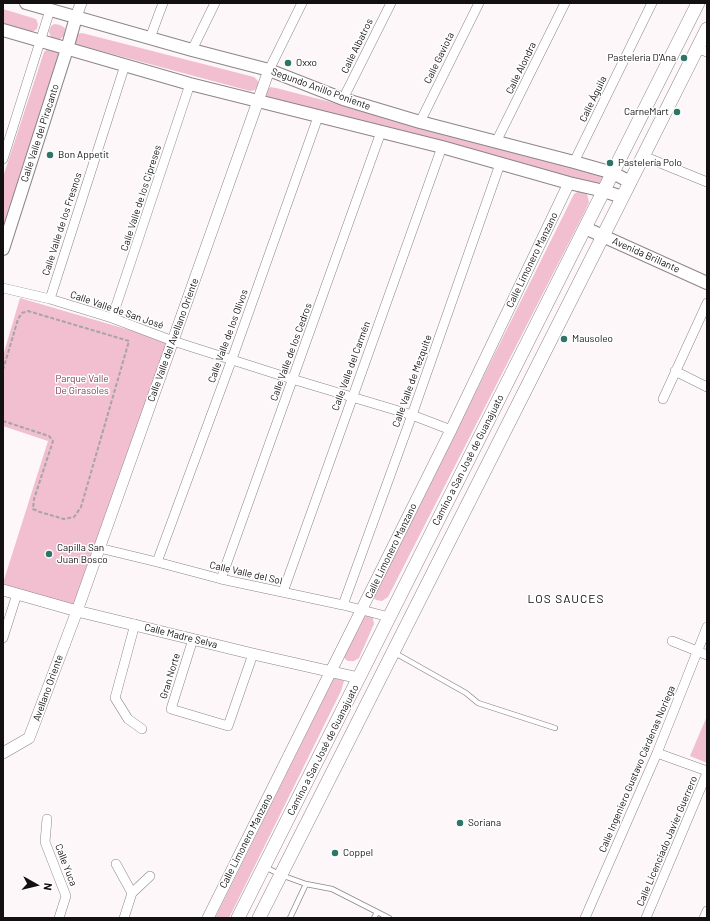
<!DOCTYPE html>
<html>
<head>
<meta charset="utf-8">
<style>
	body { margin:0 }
	#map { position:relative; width:710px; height:921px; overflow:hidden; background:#fdf7f9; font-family:Barlow,sans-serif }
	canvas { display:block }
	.frame { position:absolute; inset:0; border:4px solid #121011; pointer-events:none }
	.north { position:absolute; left:16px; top:865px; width:40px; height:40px; -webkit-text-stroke:3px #fff; paint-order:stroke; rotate:98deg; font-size:11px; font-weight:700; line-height:16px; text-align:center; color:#121011 }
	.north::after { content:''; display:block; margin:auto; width:14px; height:18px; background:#121011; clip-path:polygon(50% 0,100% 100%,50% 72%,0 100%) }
</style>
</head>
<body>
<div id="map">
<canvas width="710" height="921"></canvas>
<div class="frame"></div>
<div class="north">N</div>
</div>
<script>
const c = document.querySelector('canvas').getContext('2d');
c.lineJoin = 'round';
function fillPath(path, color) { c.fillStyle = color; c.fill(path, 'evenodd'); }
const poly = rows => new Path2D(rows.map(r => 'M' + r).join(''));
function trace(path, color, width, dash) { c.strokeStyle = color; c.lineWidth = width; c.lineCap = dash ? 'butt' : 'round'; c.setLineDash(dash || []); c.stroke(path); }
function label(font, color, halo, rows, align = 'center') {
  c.font = font + ' Barlow,sans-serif'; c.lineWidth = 3; c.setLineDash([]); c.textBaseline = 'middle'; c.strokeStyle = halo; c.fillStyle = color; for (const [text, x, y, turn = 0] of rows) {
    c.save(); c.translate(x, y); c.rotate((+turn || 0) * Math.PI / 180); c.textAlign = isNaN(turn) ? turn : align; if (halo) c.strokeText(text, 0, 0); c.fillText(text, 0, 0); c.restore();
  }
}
fillPath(poly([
	[3,9,36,19,38,24,37,29,32,32,3,23],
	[55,24,60,25,65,28,64,36,60,39,55,39,51,37,49,32,50,28,52,25],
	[82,33,254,77,258,81,258,86,255,90,250,91,75,44,75,38,77,34],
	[49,48,59,51,60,57,3,229,3,177,44,52],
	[270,87,276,88,584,167,603,176,602,181,598,186,265,97,267,91],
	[579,191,587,194,589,202,585,211,388,597,382,601,376,600,374,598,413,515,436,472,574,194],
	[20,298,167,341,75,607,3,588,3,583,48,441,3,426,3,356],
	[370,615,373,618,374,624,359,658,354,661,348,661,345,659,344,657,365,616],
	[335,676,340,676,344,681,341,691,229,918,215,918],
	[707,716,707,763,690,756]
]), '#f1bfd0');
const service = poly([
	[395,653,466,693,478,703,555,728],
	[265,867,281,875,306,884,332,889,389,918],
	[290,918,306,884],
	[374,918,377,912]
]);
const minor = poly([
	[150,38,163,3],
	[697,48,707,52],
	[192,50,215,3],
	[269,70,302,3],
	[343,99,391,3],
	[420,122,479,3],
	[496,142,565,3],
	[643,156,707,182],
	[3,159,50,10],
	[574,162,652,3],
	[3,288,50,299,112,318,173,341,292,379,412,415,451,430],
	[50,299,125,65],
	[112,318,190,84],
	[675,371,707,387],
	[663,399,707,303],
	[99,548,157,562,221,579,343,605,389,617],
	[157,562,232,359,318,117],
	[221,579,381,132],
	[283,592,442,147],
	[343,605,412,415,500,164],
	[135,624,115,698,128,719,142,729],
	[3,638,17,594],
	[193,639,171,709,228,726,253,654],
	[672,641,707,655],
	[657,753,707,771],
	[47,819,45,842,66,896,59,918],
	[116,864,132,893],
	[124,918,132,893,150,876],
	[585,918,657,753,707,627],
	[646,918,707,773],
	[704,918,707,911]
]);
const tertiary = poly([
	[76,17,81,3],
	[3,590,77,611,253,654,359,678],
	[3,753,29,738,77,611,269,70],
	[208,918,451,430,569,183]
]);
const secondary = poly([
	[26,3,192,50,269,70,343,99,420,122,574,162,613,173,630,182],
	[3,30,190,84,442,147,569,183,604,191,622,197],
	[585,228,707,283],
	[3,249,67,49,76,17]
]);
const primary = poly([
	[238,918,698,3],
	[259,918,603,236,707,29]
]);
trace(service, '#8c8688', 6);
trace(minor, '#8c8688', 10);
trace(tertiary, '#8c8688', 12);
trace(secondary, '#8c8688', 14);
trace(primary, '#8c8688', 14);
trace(poly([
	[3,370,18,319,22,313,28,311,129,341,81,507,74,517,64,519,40,512,33,509,34,499,53,441,49,436,3,421]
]), '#a8a3a5', 2, [4, 2]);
trace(service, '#fff', 4.5);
trace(minor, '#fff', 9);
trace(tertiary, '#fff', 11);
trace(secondary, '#fff', 12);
trace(primary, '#fff', 13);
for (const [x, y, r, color] of [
	[684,58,4,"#2e7468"],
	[288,63,4,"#2e7468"],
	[677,112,4,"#2e7468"],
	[50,155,4,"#2e7468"],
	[610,163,4,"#2e7468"],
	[564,339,4,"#2e7468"],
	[49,554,4,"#2e7468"],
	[460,823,4,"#2e7468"],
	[335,853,4,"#2e7468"]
]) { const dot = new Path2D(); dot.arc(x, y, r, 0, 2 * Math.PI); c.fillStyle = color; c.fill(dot); trace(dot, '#fff', 1.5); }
label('10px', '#121011', '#fff', [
	["Calle Albatros",357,46,-64],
	["Calle Gaviota",439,58,-64],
	["Calle Alondra",521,68,-64],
	["Segundo Anillo Poniente",321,89,20],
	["Calle Águila",593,99,-64],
	["Calle Valle del Piracanto",40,133,-72],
	["Calle Valle de los Cipreses",141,198,-72],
	["Calle Valle de los Fresnos",62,224,-72],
	["Avenida Brillante",646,255,24],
	["Calle Limonero Manzano",532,260,-64],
	["Calle Valle de San José",117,310,19],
	["Calle Valle de los Olivos",228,336,-70],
	["Calle Valle del Avellano Oriente",173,340,-70],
	["Calle Valle de los Cedros",291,352,-70],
	["Calle Valle del Carmén",351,366,-70],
	["Calle Valle de Mezquite",412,381,-70],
	["Camino a San José de Guanajuato",468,460,-63],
	["Calle Limonero Manzano",391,551,-64],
	["Calle Valle del Sol",246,573,13],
	["Calle Madre Selva",181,636,14],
	["Gran Norte",170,676,-73],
	["Avellano Oriente",48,688,-70],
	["Camino a San José de Guanajuato",323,750,-63],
	["Calle Ingeniero Gustavo Cárdenas Noriega",637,769,-67],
	["Calle Limonero Manzano",246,841,-63],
	["Calle Licenciado Javier Guerrero",667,841,-67],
	["Calle Yuca",66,865,69]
]);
label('10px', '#121011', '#fff', [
	["Pastelería D'Ana",676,58,"right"],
	["Oxxo",296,63],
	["CarneMart",669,112,"right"],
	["Bon Appetit",58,155],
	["Pastelería Polo",618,163],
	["Mausoleo",572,339],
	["Capilla San",57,548],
	["Juan Bosco",57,560],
	["Soriana",468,823],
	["Coppel",343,853]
], 'left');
label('10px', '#7c3854', '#fff', [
	["Parque Valle",82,379],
	["De Girasoles",82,391]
]);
c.letterSpacing = '1px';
label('12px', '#121011', '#fff', [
	["LOS SAUCES",566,599]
]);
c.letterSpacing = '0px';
</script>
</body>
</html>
